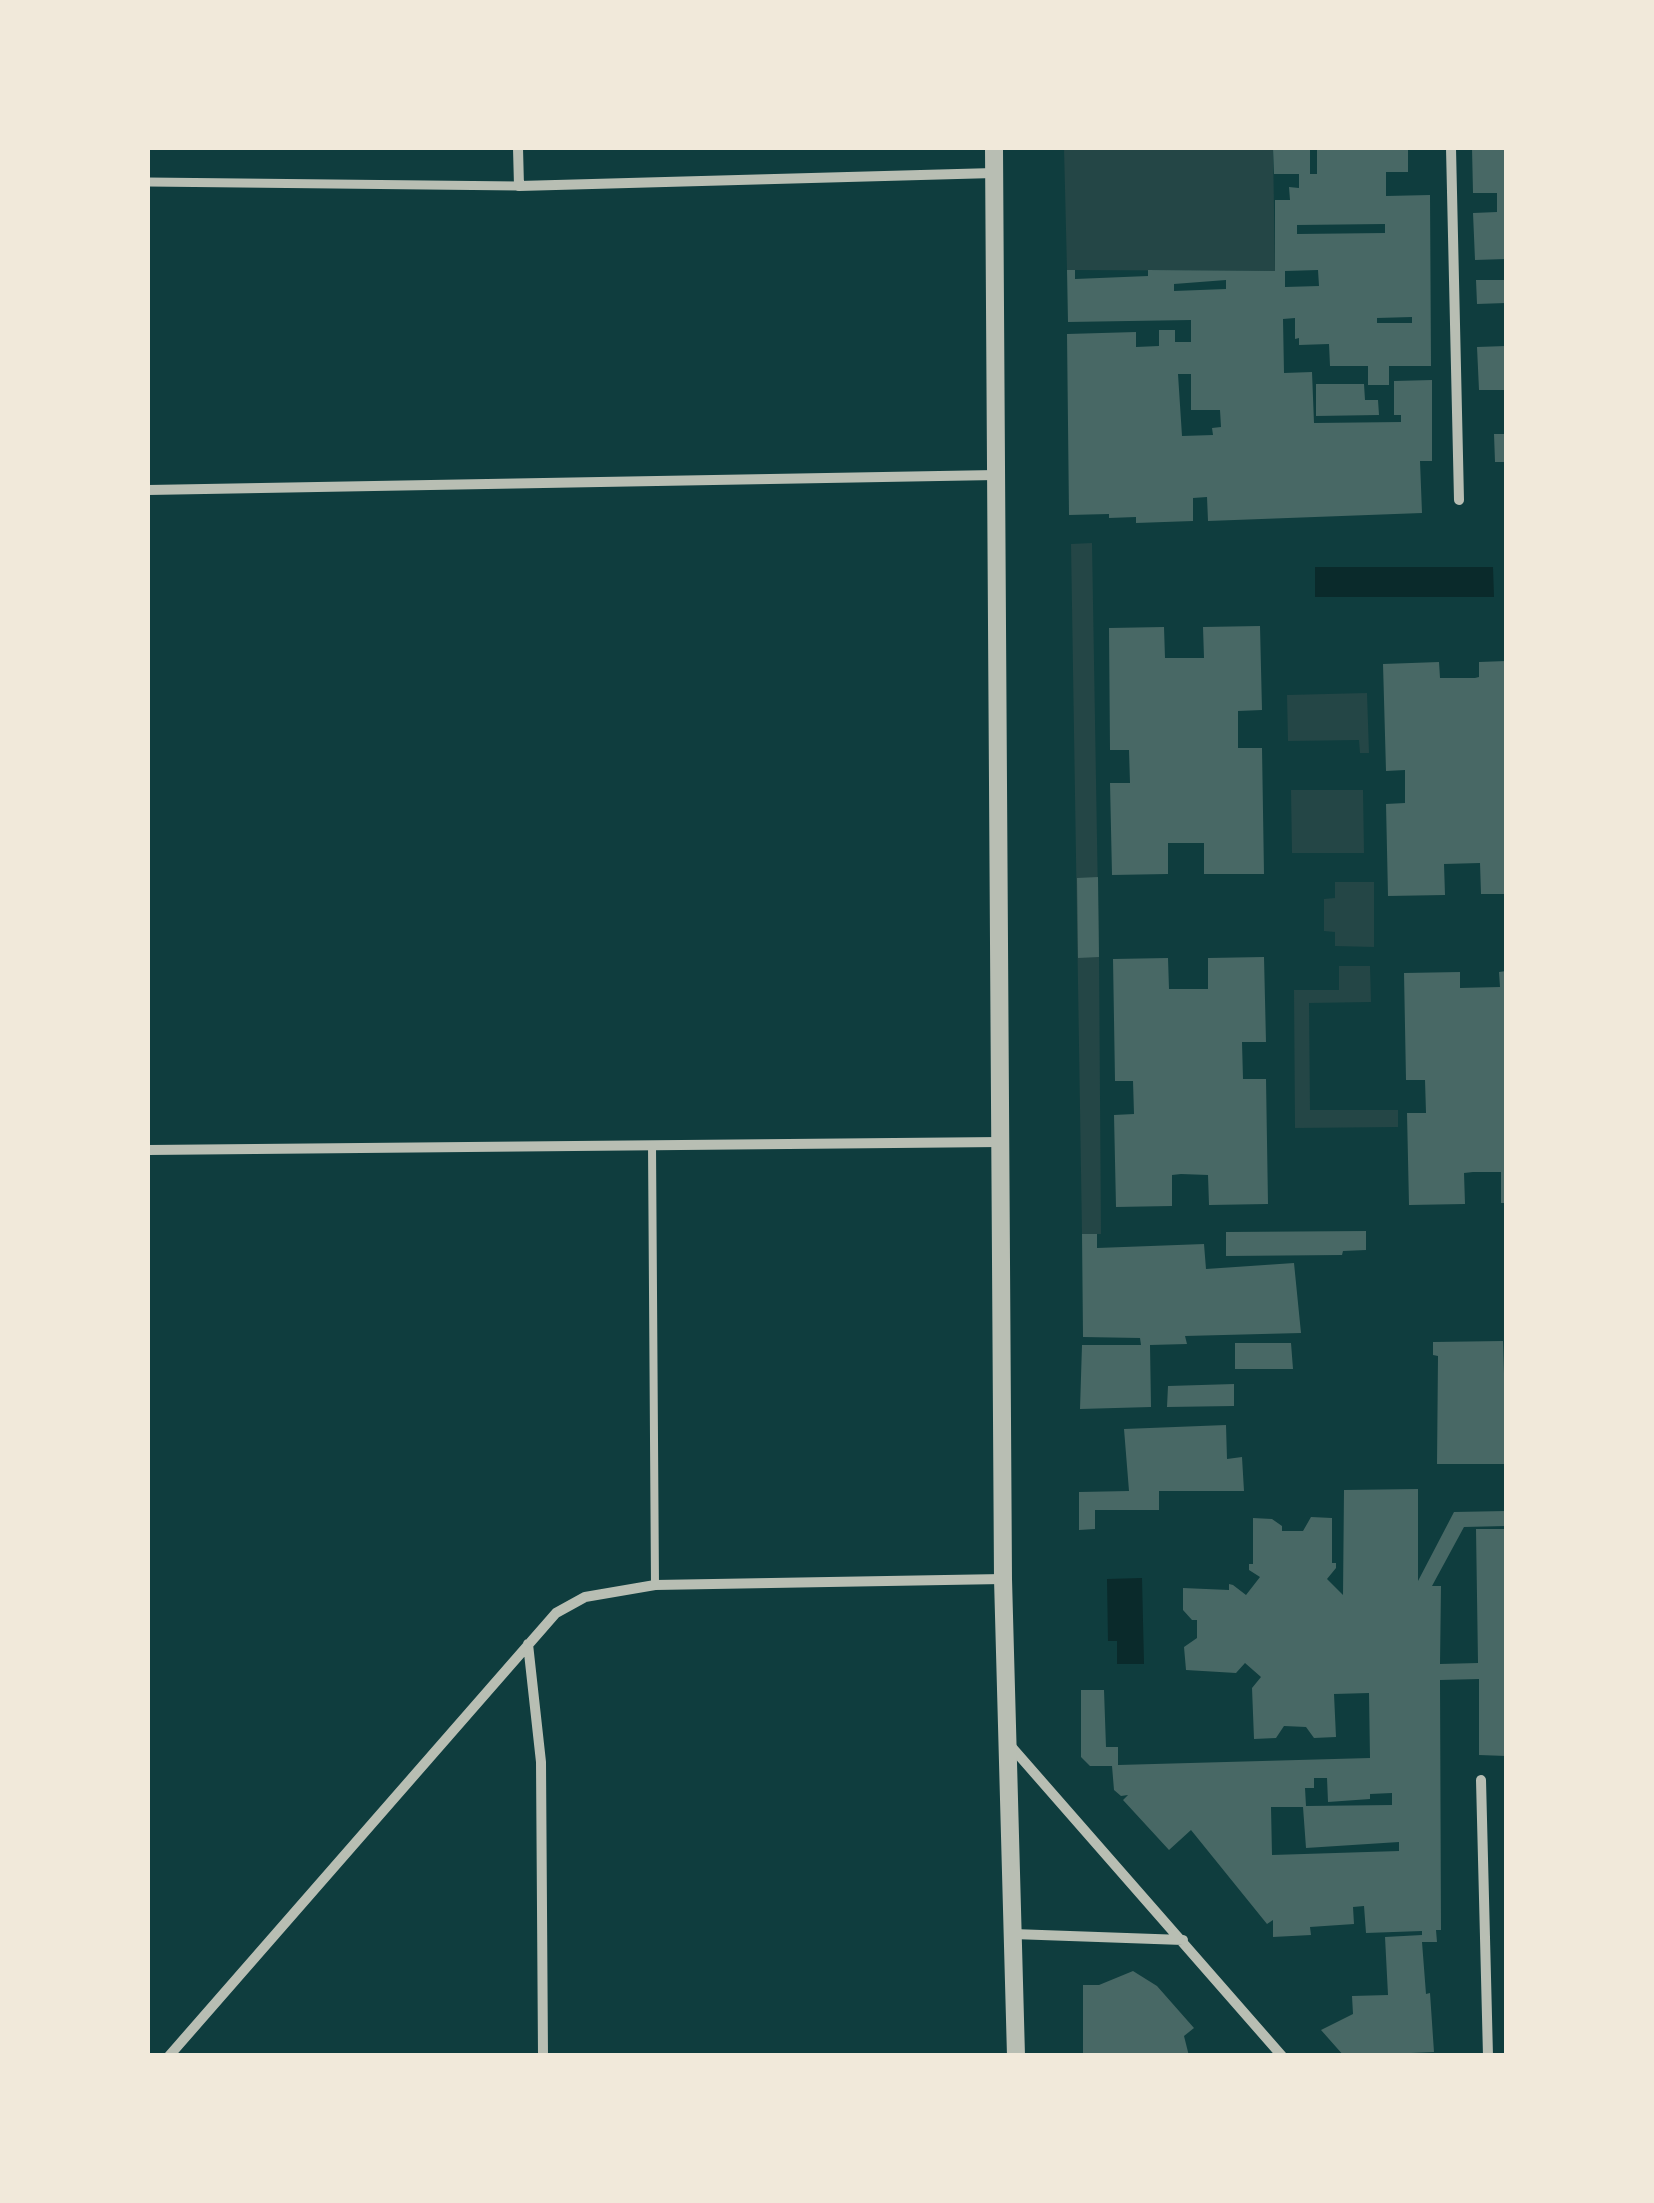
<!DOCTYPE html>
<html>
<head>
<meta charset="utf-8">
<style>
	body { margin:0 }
	#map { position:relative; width:1654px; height:2203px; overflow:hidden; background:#0f3d3e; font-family:Arial,sans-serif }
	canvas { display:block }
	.frame { position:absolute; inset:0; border:150px solid #f1e9da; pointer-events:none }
</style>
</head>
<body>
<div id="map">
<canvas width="1654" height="2203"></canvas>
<div class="frame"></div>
</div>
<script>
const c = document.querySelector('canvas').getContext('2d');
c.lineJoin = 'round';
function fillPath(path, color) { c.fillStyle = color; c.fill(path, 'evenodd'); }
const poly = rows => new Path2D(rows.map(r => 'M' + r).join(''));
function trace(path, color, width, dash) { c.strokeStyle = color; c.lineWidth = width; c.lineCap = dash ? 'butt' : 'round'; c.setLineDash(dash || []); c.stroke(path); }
fillPath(poly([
	[1064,148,1273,148,1275,271,1067,270],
	[1092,543,1099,957,1101,1234,1082,1234,1071,544],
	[1367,693,1369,753,1360,753,1359,740,1288,741,1287,695],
	[1291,790,1363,790,1364,853,1292,853],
	[1335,882,1374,882,1374,947,1335,946,1335,932,1324,931,1324,899,1335,898],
	[1339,966,1370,966,1371,1002,1309,1003,1310,1110,1398,1110,1398,1127,1295,1128,1294,990,1339,990]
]), '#244646');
fillPath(poly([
	[1315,567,1493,567,1494,597,1315,597],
	[1142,1578,1144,1664,1117,1664,1117,1641,1108,1641,1107,1579]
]), '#0a2a2b');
fillPath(poly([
	[1273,148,1310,148,1310,174,1317,174,1317,148,1408,148,1408,172,1386,172,1386,196,1430,195,1431,366,1389,366,1389,385,1368,385,1368,366,1330,366,1329,344,1299,345,1299,338,1295,339,1295,318,1283,319,1284,373,1312,372,1314,423,1401,422,1401,415,1394,415,1394,381,1432,380,1432,461,1420,461,1422,513,1208,521,1207,497,1193,498,1193,521,1136,523,1136,517,1109,518,1109,514,1069,515,1067,334,1136,332,1136,347,1159,346,1159,330,1175,330,1175,342,1191,342,1191,320,1068,322,1067,270,1075,270,1075,279,1148,276,1148,270,1275,271,1275,200,1290,200,1289,187,1299,188,1299,174,1274,174],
	[1385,224,1385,233,1297,234,1297,225],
	[1318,270,1319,286,1285,287,1285,271],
	[1226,280,1226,289,1174,291,1174,284],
	[1412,317,1412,323,1377,323,1377,318],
	[1178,374,1191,374,1191,410,1220,410,1221,427,1212,428,1213,435,1182,436],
	[1472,148,1506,148,1506,259,1475,260,1473,213,1497,212,1497,193,1473,193],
	[1476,280,1506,280,1506,303,1477,304],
	[1506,346,1506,390,1479,390,1477,347],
	[1316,384,1364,384,1365,400,1378,400,1379,415,1316,416],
	[1494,434,1506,434,1506,462,1495,462],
	[1260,626,1262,710,1238,711,1238,748,1262,748,1264,874,1204,874,1204,843,1168,843,1168,874,1112,875,1110,783,1130,783,1129,750,1110,750,1109,628,1164,627,1165,658,1204,658,1203,627],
	[1506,661,1506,894,1481,894,1480,863,1444,864,1445,895,1388,896,1386,804,1405,803,1405,770,1386,771,1383,664,1439,662,1440,678,1475,678,1479,677,1479,662],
	[1098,877,1099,957,1078,958,1077,878],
	[1264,957,1266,1042,1242,1042,1243,1079,1266,1079,1268,1204,1209,1205,1208,1175,1181,1174,1172,1175,1172,1206,1116,1207,1114,1115,1134,1114,1133,1081,1115,1081,1113,959,1168,958,1169,989,1208,989,1208,958],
	[1506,971,1506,1203,1501,1203,1501,1172,1473,1172,1464,1173,1465,1204,1409,1205,1407,1113,1426,1113,1425,1080,1406,1080,1404,973,1460,972,1460,988,1500,987,1499,972],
	[1366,1231,1366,1250,1343,1251,1342,1255,1226,1256,1226,1232],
	[1082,1234,1097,1234,1097,1248,1204,1244,1206,1269,1294,1263,1301,1333,1185,1336,1187,1344,1150,1345,1151,1407,1080,1409,1082,1345,1141,1345,1140,1338,1083,1337],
	[1503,1341,1506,1438,1504,1464,1437,1464,1438,1356,1433,1355,1433,1342],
	[1235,1343,1291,1343,1293,1369,1235,1369],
	[1234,1384,1234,1406,1167,1407,1168,1386],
	[1226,1425,1227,1459,1242,1457,1244,1491,1159,1491,1159,1510,1095,1510,1095,1529,1079,1530,1079,1492,1129,1491,1124,1429],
	[1418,1489,1418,1581,1454,1512,1506,1511,1506,1526,1464,1527,1432,1586,1441,1586,1440,1664,1478,1663,1476,1529,1506,1529,1506,1756,1479,1755,1479,1679,1440,1680,1441,1930,1436,1930,1437,1942,1422,1942,1426,1994,1430,1993,1434,2052,1344,2056,1321,2030,1353,2014,1352,1996,1388,1995,1385,1937,1422,1935,1422,1931,1366,1933,1364,1906,1353,1907,1354,1924,1310,1927,1311,1935,1273,1937,1273,1920,1267,1924,1191,1830,1169,1850,1123,1800,1128,1795,1121,1796,1114,1790,1112,1766,1090,1766,1081,1757,1081,1690,1104,1690,1106,1747,1118,1747,1118,1765,1370,1758,1369,1693,1334,1694,1336,1737,1314,1738,1306,1727,1284,1726,1276,1738,1254,1739,1252,1688,1261,1677,1245,1663,1236,1673,1186,1670,1184,1647,1197,1638,1197,1620,1192,1620,1183,1610,1183,1588,1229,1590,1229,1584,1233,1585,1246,1595,1260,1577,1249,1570,1249,1564,1253,1564,1253,1518,1272,1519,1282,1526,1282,1531,1303,1531,1311,1517,1332,1518,1332,1563,1336,1563,1336,1568,1327,1579,1343,1595,1344,1490],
	[1314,1778,1327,1778,1328,1802,1370,1799,1370,1794,1392,1793,1392,1805,1306,1806,1305,1788,1314,1788],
	[1271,1807,1303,1807,1306,1848,1399,1842,1399,1851,1272,1855],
	[1133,1971,1157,1986,1194,2028,1184,2036,1189,2056,1083,2056,1083,1985,1099,1985]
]), '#486865');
trace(poly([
	[652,1145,655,1585]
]), '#b8beb3', 8);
trace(poly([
	[148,182,519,186]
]), '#b8beb3', 9);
trace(poly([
	[518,148,519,186,994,173],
	[1451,148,1459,500],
	[148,490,996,475],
	[148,1150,1001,1142],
	[528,1644,541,1762,543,2056],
	[1009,1744,1282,2056],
	[1481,1780,1488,2056],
	[1013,1934,1183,1940],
	[169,2056,556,1613,585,1597,655,1585,1003,1579]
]), '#b8beb3', 10);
trace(poly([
	[994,148,1003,1579,1016,2056]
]), '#b8beb3', 18);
</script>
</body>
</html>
